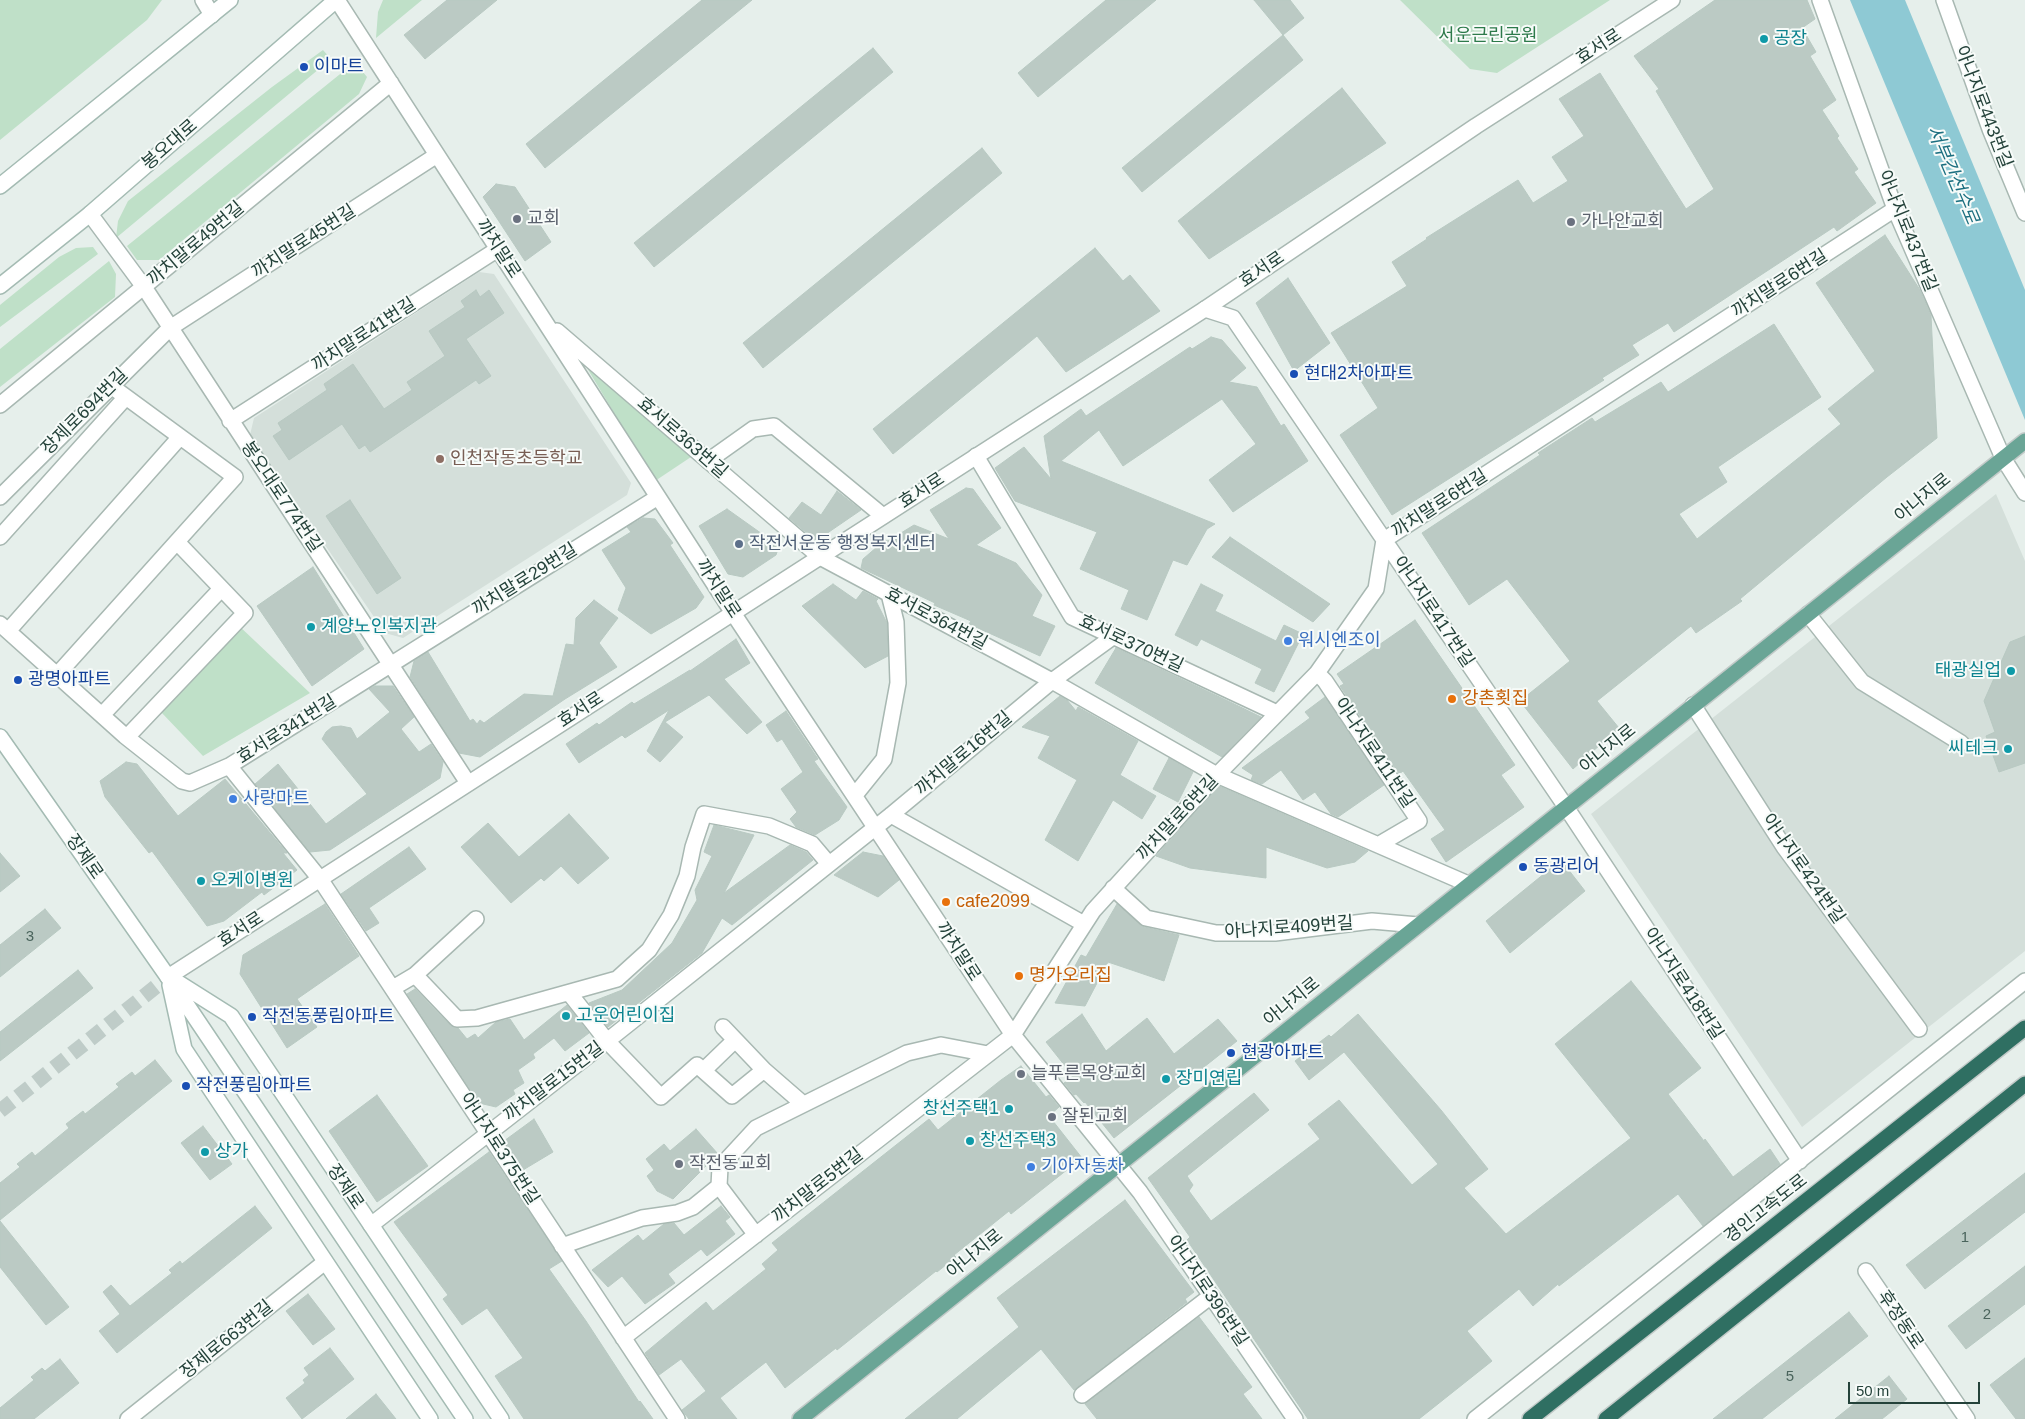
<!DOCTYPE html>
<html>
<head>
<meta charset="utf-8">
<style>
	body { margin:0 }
	#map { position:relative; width:2025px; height:1419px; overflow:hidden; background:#e6efeb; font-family:Helvetica,sans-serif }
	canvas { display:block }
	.scale { position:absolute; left:1848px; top:1382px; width:132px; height:22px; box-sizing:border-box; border:2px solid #24423a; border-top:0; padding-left:6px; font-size:15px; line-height:18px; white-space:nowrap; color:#24423a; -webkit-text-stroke:4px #f7fbf9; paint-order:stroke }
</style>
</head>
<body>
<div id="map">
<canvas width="2025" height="1419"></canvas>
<div class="scale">50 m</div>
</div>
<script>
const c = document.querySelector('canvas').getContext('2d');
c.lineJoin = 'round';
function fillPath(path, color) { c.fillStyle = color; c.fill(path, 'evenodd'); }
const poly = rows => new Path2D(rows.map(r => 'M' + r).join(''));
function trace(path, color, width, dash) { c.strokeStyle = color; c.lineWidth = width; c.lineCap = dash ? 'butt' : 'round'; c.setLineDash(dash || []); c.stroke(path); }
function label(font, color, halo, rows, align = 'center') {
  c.font = font + ' Helvetica,"Noto Sans KR",sans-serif'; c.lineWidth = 4; c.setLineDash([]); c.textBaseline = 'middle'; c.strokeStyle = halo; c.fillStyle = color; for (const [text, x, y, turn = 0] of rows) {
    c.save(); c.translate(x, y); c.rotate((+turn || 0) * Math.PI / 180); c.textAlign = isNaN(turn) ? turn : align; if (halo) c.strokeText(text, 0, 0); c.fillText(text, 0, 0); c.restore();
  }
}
fillPath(poly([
	[479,272,494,274,631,483,627,495,403,638,385,633,250,435,254,418],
	[1996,494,2025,561,2025,951,1802,1127,1591,814]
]), '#d4dfda');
fillPath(poly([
	[0,0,162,0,147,20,0,140],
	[383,0,422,0,376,38,378,12],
	[1400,0,1610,0,1497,73,1470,69],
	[323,50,331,59,116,238,118,221,128,201,272,87],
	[355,62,367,77,359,94,159,260,137,260,127,246],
	[93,247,98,254,0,327,0,305,59,257,76,248],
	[109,261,116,274,115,297,0,387,0,349],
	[584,363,691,457,655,481],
	[237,624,310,693,203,756,161,712]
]), '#bfe0c8');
fillPath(poly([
	[1850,0,1905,0,2025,290,2025,420]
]), '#8ec9d4');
const building = poly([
	[447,0,497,0,425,59,404,35,447,0],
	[702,0,752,0,545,168,526,144,702,0],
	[1106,0,1156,0,1038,97,1018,73,1106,0],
	[1254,0,1290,0,1304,18,1283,35,1254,0],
	[1715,0,1807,0,1815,19,1802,28,1816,52,1810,56,1836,100,1822,110,1839,136,1837,138,1858,169,1854,172,1876,203,1837,231,1834,227,1674,332,1668,323,1632,345,1639,355,1602,378,1604,380,1392,515,1340,435,1378,408,1331,333,1407,286,1392,262,1427,239,1426,238,1518,180,1533,203,1568,181,1552,157,1584,136,1559,99,1600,73,1686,209,1714,189,1656,91,1659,89,1634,56,1715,0],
	[1283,35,1303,60,1142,192,1122,168,1283,35],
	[873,48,893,72,654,267,634,243,873,48],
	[1342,88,1386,143,1209,259,1178,221,1342,88],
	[982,148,1002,173,763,368,743,343,982,148],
	[496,184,515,187,551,242,525,261,483,197,496,184],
	[1885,235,1920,290,1931,315,1937,438,1887,477,1740,599,1742,601,1696,633,1691,626,1597,701,1619,728,1573,769,1520,701,1570,661,1507,579,1469,605,1422,533,1540,455,1538,453,1592,418,1595,422,1661,382,1668,392,1774,324,1821,397,1718,467,1727,482,1679,514,1697,539,1841,424,1828,409,1875,371,1816,283,1885,235],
	[1095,248,1123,281,1130,275,1160,311,1066,372,1037,336,893,454,873,429,1095,248],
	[1288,278,1330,343,1294,371,1256,303,1288,278],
	[476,290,480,297,489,290,504,313,466,339,491,376,479,384,476,380,370,452,365,445,359,449,342,424,289,460,273,436,282,430,278,423,327,390,324,384,353,364,384,409,412,390,407,382,445,356,429,331,465,307,461,301,476,290],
	[1211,337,1222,340,1246,368,1229,382,1257,387,1281,426,1284,424,1308,461,1233,512,1209,480,1256,444,1222,399,1123,466,1099,430,1061,461,1215,524,1207,529,1187,565,1173,560,1147,620,1121,609,1129,590,1080,569,1097,532,1015,501,995,468,1024,447,1051,479,1044,436,1081,409,1086,416,1190,347,1192,349,1211,337],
	[966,488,973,489,1001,528,976,545,1016,563,1042,595,1032,616,1055,626,1040,656,969,624,971,621,934,605,935,603,861,568,863,559,885,540,888,541,914,525,949,539,930,510,966,488],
	[837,491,861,510,826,534,815,540,789,518,802,502,821,515,837,491],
	[350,500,401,578,377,594,326,516,350,500],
	[727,509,779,546,776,555,743,577,728,574,699,526,727,509],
	[643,518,655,519,673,543,670,545,704,597,696,608,651,634,618,610,626,588,602,550,631,532,627,527,643,518],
	[1230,537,1330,604,1313,622,1212,557,1230,537],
	[313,567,364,649,312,686,257,606,313,567],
	[833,584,856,600,863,591,878,599,876,601,887,623,888,656,865,668,802,606,833,584],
	[1201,584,1223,595,1215,611,1276,641,1284,625,1303,634,1274,692,1255,683,1262,669,1201,639,1197,646,1175,635,1201,584],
	[594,600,618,618,599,643,617,667,565,699,480,757,459,753,410,677,414,661,428,652,470,721,473,719,477,724,480,720,484,723,524,694,553,696,566,644,574,645,576,618,594,600],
	[1415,620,1515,765,1501,775,1524,807,1446,862,1431,839,1445,830,1403,771,1399,774,1340,686,1344,684,1337,674,1415,620],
	[2025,636,2025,763,1999,772,1986,736,1995,732,1984,701,2010,642,2025,636],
	[736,639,750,663,724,679,762,722,747,734,709,695,665,722,683,737,660,762,647,751,669,710,625,738,622,735,579,763,566,744,597,723,599,725,632,702,634,704,690,670,690,671,736,639],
	[1116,648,1228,701,1261,717,1222,757,1095,683,1116,648],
	[375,686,393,686,414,717,401,729,419,752,431,744,443,762,440,778,330,850,310,852,255,784,278,764,326,824,367,794,322,739,326,732,332,727,341,726,351,728,357,739,390,712,369,689,375,686],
	[1060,696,1067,700,1076,711,1078,707,1138,741,1120,775,1156,796,1142,819,1113,800,1078,861,1045,840,1077,780,1038,758,1050,736,1022,727,1060,696],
	[1325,697,1384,785,1338,817,1331,814,1315,792,1303,800,1281,770,1262,784,1251,780,1253,775,1242,768,1310,718,1305,712,1325,697],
	[786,711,818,759,814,761,847,807,839,820,815,835,796,827,790,819,797,812,781,789,803,772,782,739,777,742,766,725,786,711],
	[1169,758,1193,772,1178,802,1153,789,1169,758],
	[126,762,137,764,178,816,225,779,287,853,283,853,297,870,264,895,262,892,224,921,207,926,152,851,149,853,105,797,100,781,126,762],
	[1219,786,1368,851,1355,862,1327,868,1266,847,1266,878,1190,868,1156,856,1219,786],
	[569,814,609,858,578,884,561,866,544,881,541,878,511,903,461,847,488,823,519,857,569,814],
	[714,825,754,835,724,893,790,845,806,852,813,860,732,925,722,918,702,953,608,1027,589,1003,622,990,672,943,697,900,695,890,712,856,704,852,714,825],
	[409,847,426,869,369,908,379,923,366,931,341,894,409,847],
	[863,852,883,856,899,880,878,897,834,875,863,852],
	[0,853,20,876,0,892,0,853],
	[1561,860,1585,891,1510,953,1486,921,1561,860],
	[325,904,359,956,297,999,317,1027,287,1048,240,974,243,955,325,904],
	[1117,904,1144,927,1179,935,1164,981,1108,962,1085,1006,1055,1003,1081,955,1086,957,1117,904],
	[45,909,61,928,0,977,0,945,45,909],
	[78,970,93,988,0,1061,0,1032,78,970],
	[1631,981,1701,1068,1668,1094,1704,1141,1705,1139,1733,1177,1770,1149,1780,1164,1703,1226,1678,1194,1559,1286,1558,1284,1533,1306,1519,1289,1467,1331,1492,1361,1419,1419,1308,1419,1187,1240,1190,1237,1148,1178,1254,1093,1269,1110,1187,1176,1193,1185,1189,1191,1211,1221,1320,1139,1308,1124,1339,1100,1412,1185,1438,1164,1344,1052,1309,1080,1295,1061,1329,1035,1331,1037,1358,1014,1441,1110,1488,1169,1464,1188,1506,1234,1631,1138,1555,1044,1631,981],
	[415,989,450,1025,458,1028,467,1039,475,1034,478,1038,496,1022,510,1019,524,1040,567,1005,589,1033,565,1051,554,1038,533,1054,535,1058,518,1070,524,1083,513,1090,515,1094,496,1107,479,1103,407,994,415,989],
	[1082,1014,1106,1051,1147,1018,1174,1054,1218,1019,1237,1041,1114,1138,1085,1102,1084,1103,1076,1094,1074,1095,1064,1083,1073,1076,1046,1042,1082,1014],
	[155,1060,172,1081,0,1220,0,1183,20,1167,17,1164,32,1152,35,1156,69,1128,66,1124,83,1111,85,1114,119,1087,116,1084,132,1072,135,1076,155,1060],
	[1021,1066,1046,1097,1049,1095,1059,1107,1049,1116,1082,1158,1011,1214,1009,1211,954,1255,956,1257,937,1272,936,1271,837,1350,836,1348,785,1388,766,1362,720,1398,737,1419,689,1419,682,1410,706,1391,681,1359,659,1375,645,1353,706,1302,713,1311,766,1269,762,1264,778,1250,772,1243,929,1119,938,1130,1001,1080,1021,1066],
	[377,1095,428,1166,377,1202,329,1131,377,1095],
	[534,1119,553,1152,523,1170,504,1141,534,1119],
	[203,1126,232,1164,210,1180,181,1143,203,1126],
	[696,1129,718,1154,673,1199,657,1191,647,1176,654,1170,646,1159,664,1144,670,1151,696,1129],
	[489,1152,562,1261,549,1269,586,1321,639,1402,640,1401,653,1419,524,1419,495,1376,523,1358,487,1308,462,1325,443,1299,448,1295,394,1222,489,1152],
	[2025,1173,2025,1212,1925,1289,1906,1265,2025,1173],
	[1125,1200,1194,1292,1185,1299,1187,1302,1074,1390,1041,1349,957,1419,905,1419,1019,1327,997,1298,1125,1200],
	[255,1206,272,1228,117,1353,99,1331,120,1314,103,1292,111,1285,130,1306,172,1273,169,1270,180,1261,182,1264,255,1206],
	[721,1206,730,1217,725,1221,735,1234,707,1256,701,1249,668,1274,675,1283,645,1304,622,1276,608,1287,592,1270,638,1235,643,1241,664,1224,674,1223,684,1235,721,1206],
	[0,1221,69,1307,46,1325,0,1267,0,1221],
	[2025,1266,2025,1304,1966,1349,1948,1326,2025,1266],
	[308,1294,335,1329,313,1345,286,1311,308,1294],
	[1849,1312,1868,1336,1762,1419,1713,1419,1849,1312],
	[1199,1317,1252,1387,1243,1394,1262,1419,1097,1419,1085,1404,1199,1317],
	[330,1348,354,1379,302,1419,286,1398,305,1383,303,1380,309,1375,304,1368,330,1348],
	[2025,1358,2025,1419,2016,1419,1990,1385,2025,1358],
	[60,1359,79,1383,34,1419,0,1419,0,1408,34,1380,31,1377,42,1368,45,1371,60,1359],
	[1889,1376,1907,1399,1882,1419,1835,1419,1889,1376],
	[376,1394,396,1419,346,1419,376,1394]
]);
fillPath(building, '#bbcac4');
trace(building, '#b8c9c2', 1);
trace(poly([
	[0,1111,168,977]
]), '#bfccc8', 15, [15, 8]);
const minor = poly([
	[337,0,733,613,1013,1035,1140,1192,1295,1419],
	[1820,0,1895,209,2003,458,2025,493],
	[90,214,144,287,468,783],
	[1205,309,1233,318,1566,807,1800,1161],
	[557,331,820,557,1052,681,1217,775,1468,884],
	[0,405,391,83],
	[230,421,498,249],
	[976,456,1072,617,1277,713],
	[708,461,753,429,774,426,883,516],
	[0,497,170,328,437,155],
	[658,497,229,766,320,879,677,1419],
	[0,537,126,397],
	[1808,614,1862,682,1961,743],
	[0,624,125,736,182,781,190,783,229,766],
	[8,631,180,437],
	[1317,673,1325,681,1419,821,1378,845],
	[57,675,235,477,111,386],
	[1693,705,1784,847,1919,1029],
	[102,715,221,589],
	[127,737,245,613,177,542],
	[855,795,884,759,898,683,896,622,889,594],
	[891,815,1084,924],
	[1113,888,1146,918,1216,933,1275,933,1372,921,1418,925],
	[415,975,457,1019,477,1018,617,979,649,950,671,915,687,876,693,847,704,814,769,826,812,844,829,864],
	[393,988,415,975,476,919],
	[570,994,607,1041,661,1097,697,1065,732,1096,764,1070],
	[723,1027,764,1070,802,1103],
	[704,1070,734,1041],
	[719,1186,756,1235],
	[371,1225,607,1041,891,815,1052,681,1114,636],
	[562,1246,642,1218,677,1213,693,1207,719,1186,720,1167,756,1128,907,1053,941,1045,988,1054],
	[623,1338,1013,1035,1093,911,1217,775,1317,673,1376,589,1384,540,1895,209],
	[1082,1395,1211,1296],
	[128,1419,325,1262],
	[1475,1419,2025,981]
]);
const tertiary = poly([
	[203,0,212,15],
	[1944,0,1990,129,2025,213],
	[168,977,1205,309,1476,126,1672,0],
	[1866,1271,1967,1419]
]);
const secondary = poly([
	[0,186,230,0],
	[0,286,90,214,336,0],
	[0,737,168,977,465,1419],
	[174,980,231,1016,501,1419],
	[170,985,184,1049,430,1419]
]);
const primary = poly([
	[800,1419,2025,441]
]);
const motorway = poly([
	[1530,1419,2025,1028],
	[1606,1419,2025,1084]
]);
trace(minor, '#a8b8b2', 18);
trace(tertiary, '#a8b8b2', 18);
trace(secondary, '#a4bbb3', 18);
trace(primary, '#c2cac8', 18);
trace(motorway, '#c2cac8', 18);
trace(minor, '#fff', 15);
trace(tertiary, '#fff', 15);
trace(secondary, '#fff', 15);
trace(primary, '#6aa596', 15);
trace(motorway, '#2f6f62', 15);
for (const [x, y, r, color] of [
	[1764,39,5,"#0f9aa8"],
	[304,67,5,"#1a4fb4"],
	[517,219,5,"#6b7280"],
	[1571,222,5,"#6b7280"],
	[1294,374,5,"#1a4fb4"],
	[440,459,5,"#8d6e63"],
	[739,544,5,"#5c6f8a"],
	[311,627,5,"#0f9aa8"],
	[1288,641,5,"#3f7fe0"],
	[2011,671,5,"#0f9aa8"],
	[18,680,5,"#1a4fb4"],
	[1452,699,5,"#e8710a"],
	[2008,749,5,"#0f9aa8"],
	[233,799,5,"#3f7fe0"],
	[1523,867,5,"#1a4fb4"],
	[201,881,5,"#0f9aa8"],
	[946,902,5,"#e8710a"],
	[1019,976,5,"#e8710a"],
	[566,1016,5,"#0f9aa8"],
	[252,1017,5,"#1a4fb4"],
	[1231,1053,5,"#1a4fb4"],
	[1021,1074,5,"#6b7280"],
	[1166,1079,5,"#0f9aa8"],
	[186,1086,5,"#1a4fb4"],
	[1009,1109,5,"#0f9aa8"],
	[1052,1117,5,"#6b7280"],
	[970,1141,5,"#0f9aa8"],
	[205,1152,5,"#0f9aa8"],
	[679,1164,5,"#6b7280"],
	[1031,1167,5,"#3f7fe0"]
]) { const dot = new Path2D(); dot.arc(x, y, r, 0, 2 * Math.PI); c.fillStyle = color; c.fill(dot); trace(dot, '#f7fbf9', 2); }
label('15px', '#4a645c', null, [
	["3",30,937],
	["1",1965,1238],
	["2",1987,1315],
	["5",1790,1377]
]);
label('18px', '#2d7a4b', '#f7fbf9', [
	["서운근린공원",1488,36]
]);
label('18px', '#0d838f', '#f7fbf9', [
	["공장",1774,39],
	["계양노인복지관",321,627],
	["태광실업",2001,671,"right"],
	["씨테크",1998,749,"right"],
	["오케이병원",211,881],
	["고운어린이집",576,1016],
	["장미연립",1176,1079],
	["창선주택1",999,1109,"right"],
	["창선주택3",980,1141],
	["상가",215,1152]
], 'left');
label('18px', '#24423a', '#f7fbf9', [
	["효서로",1599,47,-33],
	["아나지로443번길",1983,107,69],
	["봉오대로",170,145,-41],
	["아나지로437번길",1907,231,68],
	["까치말로45번길",304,242,-33],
	["까치말로49번길",196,244,-40],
	["까치말로",498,249,57],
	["효서로",1262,270,-34],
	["까치말로6번길",1780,284,-33],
	["까치말로41번길",364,335,-33],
	["장제로694번길",85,412,-45],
	["효서로363번길",682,438,41],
	["효서로",922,491,-33],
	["봉오대로774번길",281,497,56],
	["아나지로",1923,498,-39],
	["까치말로6번길",1440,504,-33],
	["까치말로29번길",525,580,-32],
	["까치말로",718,589,57],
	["아나지로417번길",1433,612,56],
	["효서로364번길",936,619,28],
	["효서로370번길",1131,644,25],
	["효서로",581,710,-33],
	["효서로341번길",287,730,-32],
	["아나지로",1608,749,-39],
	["아나지로411번길",1374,753,56],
	["까치말로16번길",964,754,-40],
	["까치말로6번길",1178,818,-47],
	["장제로",84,857,55],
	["아나지로424번길",1803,869,55],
	["아나지로409번길",1289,928,-4],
	["효서로",241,930,-33],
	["까치말로",958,952,57],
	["아나지로418번길",1683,984,57],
	["아나지로",1292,1002,-39],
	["까치말로15번길",554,1082,-37],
	["아나지로375번길",499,1149,57],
	["까치말로5번길",818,1186,-38],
	["장제로",345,1187,56],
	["경인고속도로",1766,1209,-38],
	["아나지로",975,1254,-39],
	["아나지로396번길",1207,1291,56],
	["후정동로",1900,1320,56],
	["장제로663번길",227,1340,-39]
]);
label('18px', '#164399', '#f7fbf9', [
	["이마트",314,67],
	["현대2차아파트",1304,374],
	["광명아파트",28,680],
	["동광리어",1533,867],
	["작전동풍림아파트",262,1017],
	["현광아파트",1241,1053],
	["작전풍림아파트",196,1086]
], 'left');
label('18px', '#5b616d', '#f7fbf9', [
	["교회",527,219],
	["가나안교회",1581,222],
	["늘푸른목양교회",1031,1074],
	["잘된교회",1062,1117],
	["작전동교회",689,1164]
], 'left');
label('18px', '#785e54', '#f7fbf9', [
	["인천작동초등학교",450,459]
], 'left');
label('18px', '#4e5e75', '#f7fbf9', [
	["작전서운동 행정복지센터",749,544]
], 'left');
label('18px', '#366cbe', '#f7fbf9', [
	["워시엔조이",1298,641],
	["사랑마트",243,799],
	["기아자동차",1041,1167]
], 'left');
label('18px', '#c56008', '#f7fbf9', [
	["강촌횟집",1462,699],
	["cafe2099",956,902],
	["명가오리집",1029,976]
], 'left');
label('italic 19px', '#1c6f80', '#f7fbf9', [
	["서부간선수로",1952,175,67]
]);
</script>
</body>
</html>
